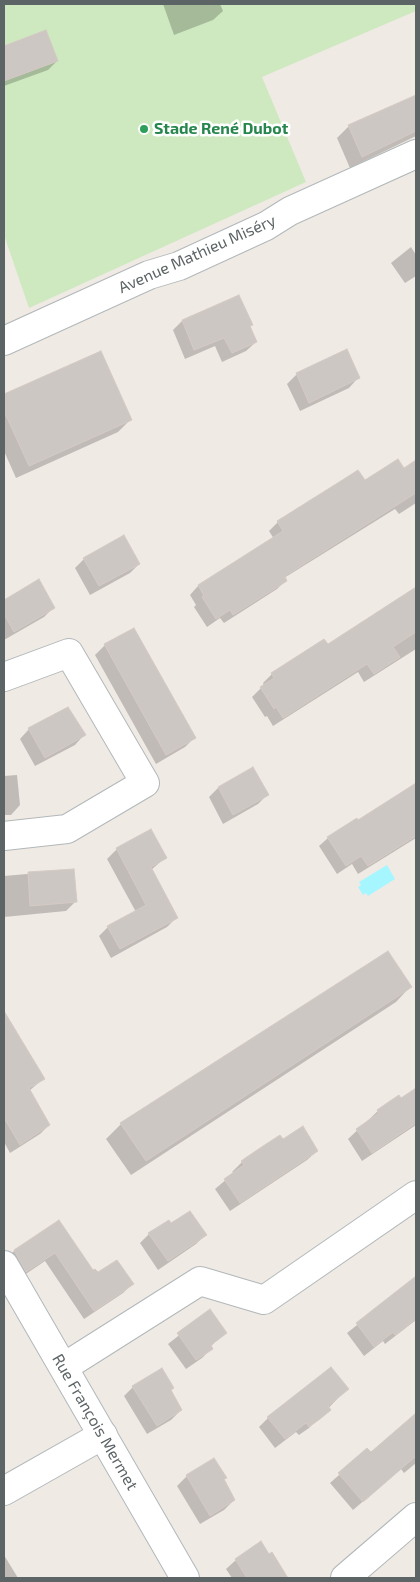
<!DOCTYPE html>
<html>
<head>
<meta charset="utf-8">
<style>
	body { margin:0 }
	#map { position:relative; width:420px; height:1582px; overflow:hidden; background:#f0eae5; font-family:"Exo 2",sans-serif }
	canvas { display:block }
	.frame { position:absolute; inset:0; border:5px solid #5d6466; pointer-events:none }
</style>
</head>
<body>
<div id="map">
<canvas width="420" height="1582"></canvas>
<div class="frame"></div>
</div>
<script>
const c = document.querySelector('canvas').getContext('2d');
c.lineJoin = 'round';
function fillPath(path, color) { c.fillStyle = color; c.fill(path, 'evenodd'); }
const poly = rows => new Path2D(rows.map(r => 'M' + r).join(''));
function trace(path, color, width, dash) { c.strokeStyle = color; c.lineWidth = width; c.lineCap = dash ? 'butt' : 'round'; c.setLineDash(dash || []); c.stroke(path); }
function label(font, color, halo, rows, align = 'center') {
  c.font = font + ' "Exo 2",sans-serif'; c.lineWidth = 5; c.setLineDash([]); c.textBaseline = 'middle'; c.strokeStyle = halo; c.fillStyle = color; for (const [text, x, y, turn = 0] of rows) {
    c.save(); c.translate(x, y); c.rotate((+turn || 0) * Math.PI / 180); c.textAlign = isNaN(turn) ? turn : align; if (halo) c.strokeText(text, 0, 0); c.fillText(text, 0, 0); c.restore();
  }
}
fillPath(poly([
	[4,4,416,4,416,11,262,77,306,182,29,308,4,235]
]), '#cee9c0');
fillPath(poly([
	[387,865,395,879,368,896,366,893,363,895,358,887,361,885,359,882]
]), '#a6f6ff');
fillPath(poly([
	[163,4,220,4,223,11,213,20,174,35],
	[46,32,57,61,48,70,4,86,4,47],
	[416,96,416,136,350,168,337,138,349,126],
	[411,247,416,255,416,276,405,283,391,263],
	[238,296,256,342,246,351,222,362,215,346,185,359,173,330,182,321],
	[346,351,358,378,349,388,300,411,287,384,297,374],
	[100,352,130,420,118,432,16,478,4,451,4,395],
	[416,462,416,503,399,514,395,509,284,578,286,580,277,589,224,623,220,618,207,627,194,607,196,605,190,595,198,586,274,539,269,531,278,522,364,481,403,470],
	[84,559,139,564,130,573,90,595,75,568],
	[39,581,53,608,44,617,4,640,4,601],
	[416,589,416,649,364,682,358,672,273,726,267,716,265,717,252,697,264,685,263,683,272,674,327,645],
	[133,629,194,738,185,747,156,764,95,655,105,645],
	[29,729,84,735,75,745,35,766,20,739],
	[17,775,20,805,11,815,4,815,4,776],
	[416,785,416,838,358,874,352,864,337,874,319,846,328,838],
	[218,788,267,795,258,804,223,824,209,797],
	[151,831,165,858,151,870,177,917,167,927,111,958,99,936,108,927,136,912,107,859,117,849],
	[73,870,76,901,66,911,4,917,4,876],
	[410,987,396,1002,131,1175,106,1139,121,1124],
	[23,1045,43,1079,29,1091,49,1125,40,1134,10,1153,4,1142,4,1057],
	[416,1090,416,1125,362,1161,348,1139,378,1111],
	[282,1141,317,1151,307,1160,230,1211,215,1189,234,1173,232,1172,242,1162,261,1149],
	[58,1222,92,1272,132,1284,123,1293,84,1319,45,1261,17,1280,5,1260,14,1251],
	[171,1225,205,1235,196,1244,158,1270,140,1243,149,1234],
	[416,1278,416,1320,385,1344,383,1341,364,1356,347,1333],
	[210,1311,225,1333,210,1347,211,1349,202,1358,186,1369,168,1344],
	[133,1387,170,1391,181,1410,171,1420,147,1434,124,1396],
	[347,1389,309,1428,299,1435,296,1432,275,1448,259,1427,268,1418],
	[416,1415,416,1463,404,1473,401,1469,353,1510,330,1483,367,1450,371,1454],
	[214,1460,234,1500,224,1510,200,1524,177,1486,187,1476],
	[271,1554,287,1578,232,1578,226,1569,236,1560],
	[4,1555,18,1578,4,1578]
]), '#0003');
const building = poly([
	[46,30,58,61,4,81,4,46,46,30],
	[416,95,416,131,362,157,348,125,416,95],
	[239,295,253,325,250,326,257,342,232,353,224,338,194,350,182,320,239,295],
	[347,349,360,378,309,403,296,373,347,349],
	[101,351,132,420,29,466,4,411,4,394,101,351],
	[398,459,404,468,416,460,416,493,285,576,287,581,233,615,230,610,216,619,202,597,204,596,198,585,283,531,277,521,344,479,358,470,365,480,398,459],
	[124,535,140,564,99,586,83,558,124,535],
	[39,579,55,608,14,632,4,614,4,600,39,579],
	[416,587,416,632,393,647,400,657,374,674,367,664,283,718,276,707,274,709,260,687,274,678,271,673,324,639,328,644,416,587],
	[134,628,196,738,166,755,104,644,134,628],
	[68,707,86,735,45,758,28,728,68,707],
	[253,767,269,795,233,815,218,787,253,767],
	[416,783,416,836,368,866,361,856,346,866,327,837,357,818,358,820,416,783],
	[151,829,167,858,151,867,178,918,120,949,107,926,146,905,116,848,151,829],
	[74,869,77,902,30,906,28,872,74,869],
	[388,951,412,987,146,1161,120,1123,388,951],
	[4,1011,45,1079,29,1088,50,1125,20,1145,4,1118,4,1011],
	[416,1088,416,1123,372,1153,356,1129,379,1113,377,1110,387,1103,399,1095,401,1098,416,1088],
	[303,1126,318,1151,240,1203,224,1179,244,1165,241,1161,260,1148,280,1135,283,1139,303,1126],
	[190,1211,207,1235,168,1261,148,1233,169,1220,171,1223,190,1211],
	[59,1220,93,1270,95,1269,98,1272,117,1260,134,1284,94,1311,55,1253,26,1272,14,1250,59,1220],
	[416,1276,416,1319,395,1335,393,1332,374,1347,356,1323,416,1276],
	[210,1309,227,1333,211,1345,213,1349,196,1360,177,1333,210,1309],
	[331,1367,349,1389,328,1406,331,1410,320,1419,309,1427,306,1423,285,1439,267,1417,331,1367],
	[162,1368,174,1388,171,1390,182,1410,157,1426,132,1386,162,1368],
	[416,1413,416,1456,363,1502,338,1473,367,1448,371,1452,416,1413],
	[214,1458,227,1478,224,1479,235,1500,210,1516,186,1475,214,1458],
	[261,1541,269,1554,272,1552,288,1578,247,1578,235,1559,261,1541]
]);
fillPath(building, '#cdc7c4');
trace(building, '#d5c9c3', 1);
const street = poly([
	[4,341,149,275,179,266,266,226,290,211,416,154],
	[4,677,69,653,145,783,67,829,4,836],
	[64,1367,200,1281,264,1300,416,1195],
	[4,1491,103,1435],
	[345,1578,416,1517]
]);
const secondary = poly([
	[4,1265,185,1578]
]);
trace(street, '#b2b8ba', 30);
trace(secondary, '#b1b8bb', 30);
trace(street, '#fff', 28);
trace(secondary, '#fff', 28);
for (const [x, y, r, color] of [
	[144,129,5,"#2e9e5b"]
]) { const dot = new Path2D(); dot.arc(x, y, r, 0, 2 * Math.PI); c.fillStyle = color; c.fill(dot); trace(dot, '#fff', 2); }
label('bold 16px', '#27864d', '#fff', [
	["Stade René Dubot",154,129]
], 'left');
label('16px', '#5d6466', '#fff', [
	["Avenue Mathieu Miséry",197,254,-24],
	["Rue François Mermet",95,1422,60]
]);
</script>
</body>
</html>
